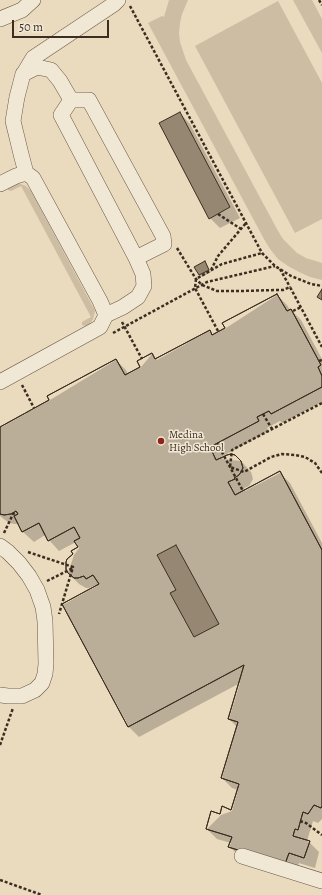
<!DOCTYPE html>
<html>
<head>
<meta charset="utf-8">
<style>
	body { margin:0 }
	#map { position:relative; width:322px; height:895px; overflow:hidden; background:#eadabe; font-family:Alegreya,serif }
	canvas { display:block }
	.scale { position:absolute; left:12px; top:20px; width:97px; height:18px; box-sizing:border-box; border:2px solid #3b2e20; border-top:0; padding-left:5px; font-size:12px; line-height:14px; white-space:nowrap; color:#3b2e20; -webkit-text-stroke:3px #f1e7d5; paint-order:stroke }
</style>
</head>
<body>
<div id="map">
<canvas width="322" height="895"></canvas>
<div class="scale">50 m</div>
</div>
<script>
const c = document.querySelector('canvas').getContext('2d');
c.lineJoin = 'round';
function fillPath(path, color) { c.fillStyle = color; c.fill(path, 'evenodd'); }
const poly = rows => new Path2D(rows.map(r => 'M' + r).join(''));
function trace(path, color, width, dash) { c.strokeStyle = color; c.lineWidth = width; c.lineCap = dash ? 'butt' : 'round'; c.setLineDash(dash || []); c.stroke(path); }
function label(font, color, halo, rows, align = 'center') {
  c.font = font + ' Alegreya,serif'; c.lineWidth = 3; c.setLineDash([]); c.textBaseline = 'middle'; c.strokeStyle = halo; c.fillStyle = color; for (const [text, x, y, turn = 0] of rows) {
    c.save(); c.translate(x, y); c.rotate((+turn || 0) * Math.PI / 180); c.textAlign = isNaN(turn) ? turn : align; if (halo) c.strokeText(text, 0, 0); c.fillText(text, 0, 0); c.restore();
  }
}
fillPath(poly([
	[169,0,188,0,182,14,180,23,179,33,180,42,186,60,278,231,283,239,297,253,306,258,322,263,322,280,310,277,299,272,288,266,278,259,270,249,264,239,148,23,162,16,164,17],
	[293,0,312,0,322,19,322,53],
	[278,1,322,83,322,219,295,233,195,46],
	[18,183,26,186,31,191,93,307,95,311,93,319,90,324,85,326,82,325,82,322,91,317,21,186,11,191,8,190,8,188,15,184]
]), '#ccbda3');
fillPath(poly([
	[180,113,190,124,240,218,220,228,210,218],
	[205,262,207,265,211,272,202,277,199,275],
	[277,295,287,305,290,310,291,310,301,320,322,359,322,402,282,423,280,421,267,428,269,431,221,457,223,459,241,461,251,472,253,479,249,486,244,488,245,491,280,473,290,483,322,543,322,819,318,823,313,821,307,841,309,842,319,852,315,868,299,863,295,874,240,857,229,846,231,843,217,839,207,829,221,815,232,811,238,790,232,788,222,778,237,727,229,719,240,683,139,737,129,727,63,605,97,586,96,585,89,588,86,588,79,584,68,573,74,555,79,548,76,542,59,551,49,540,45,535,34,542,23,532,19,524,15,524,9,523,0,516,0,428,50,400,116,360,126,370,128,374,141,367,152,354,157,360,209,331,213,335,226,328]
]), '#0003');
const building = poly([
	[180,112,230,207,209,219,159,123,180,112],
	[205,261,209,270,199,275,194,267,205,261],
	[322,289,322,300,317,297,322,289],
	[277,294,287,311,291,309,321,365,318,367,322,376,322,387,271,414,269,411,257,417,259,421,210,447,216,460,223,457,227,455,231,454,235,455,241,461,243,468,241,472,239,475,234,478,235,479,228,482,235,495,280,471,322,550,322,806,321,808,314,805,308,814,303,812,298,830,295,829,293,836,310,841,304,858,289,853,285,864,228,847,232,837,206,829,211,811,220,814,222,806,231,810,239,784,221,778,238,722,228,719,244,665,128,727,62,604,99,584,93,575,86,579,84,576,78,578,74,578,68,573,66,570,66,562,67,559,73,554,71,551,78,547,74,541,80,538,74,527,48,541,39,523,22,532,14,516,18,514,16,511,11,514,4,515,0,514,0,427,49,400,47,396,116,359,125,375,140,367,137,361,152,353,155,359,210,330,212,335,225,328,222,323,277,294],
	[176,545,219,624,194,637,170,593,176,590,157,555,176,545],
	[277,294,287,311,291,309,321,365,318,367,322,376,322,387,271,414,269,411,257,417,259,421,210,447,216,460,223,457,227,455,231,454,235,455,241,461,243,468,241,472,239,475,234,478,235,479,228,482,235,495,280,471,322,550,322,806,321,808,314,805,308,814,303,812,298,830,295,829,293,836,310,841,304,858,289,853,285,864,228,847,232,837,206,829,211,811,220,814,222,806,231,810,239,784,221,778,238,722,228,719,244,665,128,727,62,604,99,584,93,575,86,579,84,576,78,578,74,578,68,573,66,570,66,562,67,559,73,554,71,551,78,547,74,541,80,538,74,527,48,541,39,523,22,532,14,516,18,514,16,511,11,514,4,515,0,514,0,427,49,400,47,396,116,359,125,375,140,367,137,361,152,353,155,359,210,330,212,335,225,328,222,323,277,294]
]);
fillPath(building, '#968772');
trace(building, '#3b2e20', 1);
const minor = poly([
	[0,19,22,10,33,0],
	[24,73,33,58,114,4,118,0],
	[71,100,61,115,136,258,143,274,144,286,138,297,123,307,106,315],
	[71,100,89,100,163,236,164,244,136,258],
	[26,173,21,154,13,121,17,97,23,74,37,67,51,70,60,81,71,100],
	[0,184,16,176,26,173,33,178,100,301,106,315,100,327,0,382],
	[0,546,8,552,19,563,29,576,37,590,43,607,45,621,46,664,45,674,42,683,35,690,22,696,8,696,0,695],
	[242,856,322,881]
]);
trace(minor, '#675948', 16);
trace(poly([
	[319,0,322,5],
	[130,6,262,253,275,266,291,276,311,284,322,286],
	[218,214,241,229],
	[177,248,196,279,202,285,217,291,240,291,278,290,283,290,290,287,322,347],
	[280,269,290,287],
	[211,270,218,256,246,223],
	[293,311,301,307],
	[122,322,142,359],
	[218,331,195,288,196,279,222,264,262,253],
	[113,333,207,282,275,266],
	[319,361,322,360],
	[22,385,34,408],
	[322,403,232,450,230,467,244,472,271,457,282,454,295,455,305,457,315,463,322,473],
	[263,414,272,429],
	[217,443,243,491],
	[4,533,13,514,17,512],
	[28,552,73,567,59,614],
	[47,581,73,568],
	[0,745,13,708],
	[300,821,306,823,322,835],
	[0,880,42,895]
]), '#3b2e20', 2.5, [3, 2]);
trace(minor, '#f1e7d5', 15);
for (const [x, y, r, color] of [
	[161,441,4,"#8f2418"]
]) { const dot = new Path2D(); dot.arc(x, y, r, 0, 2 * Math.PI); c.fillStyle = color; c.fill(dot); trace(dot, '#f1e7d5', 1.5); }
label('11px', '#3b2e20', '#f1e7d5', [
	["Medina",169,435],
	["High School",169,448]
], 'left');
</script>
</body>
</html>
